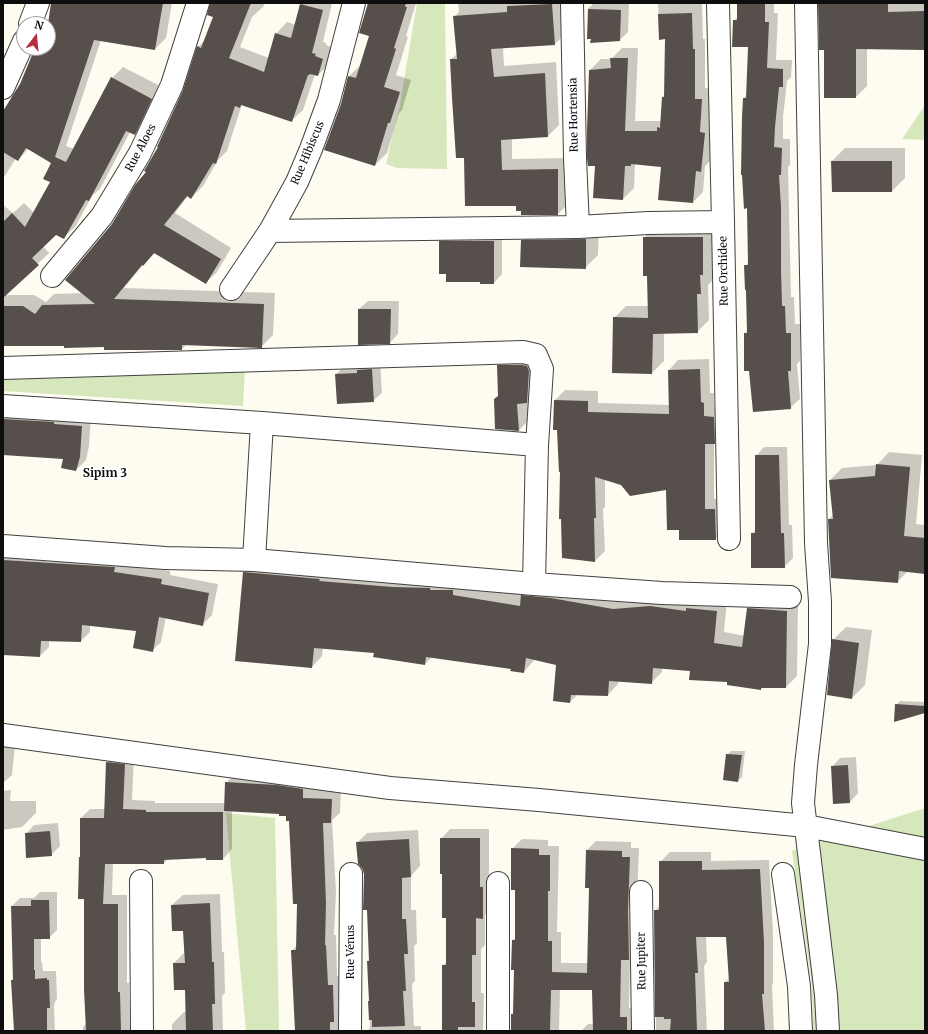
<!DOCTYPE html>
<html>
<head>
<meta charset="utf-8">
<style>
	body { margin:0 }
	#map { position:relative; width:928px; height:1034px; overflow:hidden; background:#fefbf0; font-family:Merriweather,serif }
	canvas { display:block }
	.frame { position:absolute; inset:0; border:4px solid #0e0e0e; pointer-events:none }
	.north { position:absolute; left:16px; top:16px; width:40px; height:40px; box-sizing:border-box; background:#fff; border:1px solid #9f9f9f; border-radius:50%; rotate:16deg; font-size:11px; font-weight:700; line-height:16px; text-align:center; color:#0e0e0e }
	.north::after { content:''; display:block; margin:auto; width:14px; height:18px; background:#b82d3b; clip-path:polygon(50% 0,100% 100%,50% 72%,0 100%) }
</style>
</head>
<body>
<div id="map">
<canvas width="928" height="1034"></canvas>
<div class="frame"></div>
<div class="north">N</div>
</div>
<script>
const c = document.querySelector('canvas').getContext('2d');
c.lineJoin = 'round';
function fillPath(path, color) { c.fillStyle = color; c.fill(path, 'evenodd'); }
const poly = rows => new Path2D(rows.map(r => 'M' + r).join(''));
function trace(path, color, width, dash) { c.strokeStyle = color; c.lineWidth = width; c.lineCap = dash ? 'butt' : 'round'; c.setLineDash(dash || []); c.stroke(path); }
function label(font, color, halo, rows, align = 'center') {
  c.font = font + ' Merriweather,serif'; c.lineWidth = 4; c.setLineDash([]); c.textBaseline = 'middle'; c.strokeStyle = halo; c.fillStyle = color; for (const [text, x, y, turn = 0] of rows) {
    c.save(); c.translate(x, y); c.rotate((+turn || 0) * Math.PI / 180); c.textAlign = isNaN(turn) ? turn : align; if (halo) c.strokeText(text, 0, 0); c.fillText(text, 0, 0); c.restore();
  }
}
fillPath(poly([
	[417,3,445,3,447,169,397,168,386,164,400,104],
	[925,105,925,140,902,139],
	[245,368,243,406,3,391,3,374],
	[925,808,925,1031,813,1031,812,985,792,851],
	[226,813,275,818,279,1031,246,1031]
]), '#d5e7bb');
fillPath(poly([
	[52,3,172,3,166,38,155,49,101,40,66,146,74,149,112,78,123,67,162,87,146,123,134,134,130,132,100,189,92,196,75,227,63,238,56,234,43,246,49,253,5,295,34,295,46,302,54,294,84,293,112,224,147,172,184,91,198,47,205,40,214,17,211,3,264,3,264,6,252,17,240,47,269,58,276,34,287,22,296,25,301,3,332,3,323,42,326,43,326,45,334,48,329,64,318,75,315,74,303,110,291,121,242,104,227,151,218,160,203,186,191,198,188,196,175,213,231,248,217,272,205,283,155,253,143,265,124,288,275,293,273,335,262,346,187,344,182,349,65,345,3,345,3,205,13,213,24,203,34,213,52,182,52,163,29,148,18,160,16,158,3,179,3,114,21,85,35,48,48,48,48,27],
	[369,3,416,3,406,36,408,37,396,75,411,80,402,110,399,113,387,153,375,165,342,105,349,76,362,64,370,35],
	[458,3,564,3,566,33,555,44,503,47,504,66,556,62,559,125,548,136,512,139,512,159,568,158,569,203,558,214,522,210,465,157,451,59,457,54,454,17,459,12],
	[594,3,629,3,628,32,620,40,588,9],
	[658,3,702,3,703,39,705,39,705,88,712,89,710,122,715,123,711,160,705,166,703,192,693,202,662,166,635,163,634,188,623,199,594,197,596,165,590,70,601,59,611,59,622,48,638,48,635,121,662,121,663,97,665,94,666,38,660,38],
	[738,3,774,3,774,13,778,13,776,60,792,60,791,77,787,81,783,117,783,139,790,139,790,165,788,167,791,297,794,297,795,324,800,324,800,361,797,364,800,399,790,408,745,333,748,330,745,266,749,262,744,98,747,95,749,46,734,21,738,17],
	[820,3,925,3,925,49,867,48,867,86,856,97,825,49],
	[845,148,905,148,905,178,892,191,832,161],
	[714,225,715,262,712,265,712,281,708,285,709,320,697,332,664,333,664,361,652,373,614,318,626,306,648,306,648,275,644,238,655,226],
	[599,227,598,255,585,268,522,241,535,228],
	[502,232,502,274,494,283,481,280,440,242,448,233],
	[368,301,399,301,398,334,390,343,359,309],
	[535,352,532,417,519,430,499,396,498,366,510,353],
	[709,359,710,393,714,393,714,407,724,407,724,433,714,443,714,499,725,499,725,529,715,539,680,529,667,488,621,485,605,479,605,507,603,509,605,551,595,561,561,471,555,400,565,390,598,391,598,403,669,405,669,370,678,360],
	[380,361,382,393,373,401,336,374,345,366],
	[3,403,91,416,89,446,86,460,76,470,64,458,3,454],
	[764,447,787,447,789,525,792,525,793,558,784,567,752,534,756,529,756,456],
	[889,452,922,455,916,524,925,525,925,573,908,571,897,582,829,519,833,515,830,480,842,468,877,465],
	[3,546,170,571,170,575,218,584,212,615,203,624,166,617,161,642,152,651,137,630,90,625,90,632,81,641,49,640,49,647,40,656,3,635],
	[254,562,727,600,724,632,745,636,748,609,759,598,798,601,797,676,786,687,763,687,761,689,691,671,662,668,662,672,651,683,619,680,618,684,608,695,578,694,570,702,557,664,535,659,524,672,512,668,432,657,425,664,375,652,323,648,322,656,312,667,243,573],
	[846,627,872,630,865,685,852,698,833,640],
	[900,701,925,702,925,712,896,705],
	[3,726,16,735,12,775,3,783],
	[731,751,745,751,742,777,738,781,727,755],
	[117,753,134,755,132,800,155,801,155,803,225,803,226,783,236,773,341,789,340,813,332,820,336,892,334,935,336,935,337,976,342,976,340,1031,296,1031,292,951,297,945,298,903,290,820,287,815,280,813,232,811,232,849,223,859,207,857,168,859,164,863,113,863,112,895,127,895,127,983,129,983,130,1031,83,1031,83,1027,87,1023,85,898,80,857,81,856,81,818,90,809,106,809,107,762],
	[856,757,858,793,850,802,834,803,832,767,840,758],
	[11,790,10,801,36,801,36,813,22,827,3,830,3,791],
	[58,823,60,846,51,855,26,834,34,825],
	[450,829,489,829,489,878,492,908,485,915,485,945,481,949,481,993,484,993,483,1031,443,1031,443,965,447,962,447,917,441,839],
	[418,830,420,866,411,876,411,910,416,910,417,943,414,946,415,981,412,984,414,1026,421,1026,421,1031,367,1031,370,1028,368,961,370,959,368,909,364,874,357,843,367,833],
	[522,839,548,840,548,846,559,846,557,932,561,932,561,963,588,963,590,887,587,850,596,841,631,842,631,848,639,848,637,900,639,949,630,958,629,1008,639,1008,645,1031,581,1031,588,1024,594,1024,593,989,560,989,559,1031,512,1031,512,1014,514,1012,515,969,513,940,516,937,516,889,512,849],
	[670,852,711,852,711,861,769,860,773,932,773,983,772,985,774,1031,725,1031,725,982,730,978,727,936,706,936,707,962,704,966,707,1031,656,1031,655,911,660,905,660,862],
	[40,892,57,892,57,930,49,938,41,938,41,962,42,962,43,971,55,971,56,972,57,999,55,1002,54,1007,55,1031,15,1031,12,980,14,978,12,906,20,898,34,898],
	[220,894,222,952,224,952,225,993,222,996,223,1031,172,1031,172,1025,174,1022,184,1012,186,1012,186,989,174,963,184,953,184,930,172,905,183,895]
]), '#0003');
fillPath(poly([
	[51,3,163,3,155,50,94,40,55,157,66,162,111,77,152,99,135,135,126,131,89,201,86,200,64,239,56,235,32,258,39,265,3,298,3,222,12,213,25,227,50,182,43,179,51,163,26,148,18,161,3,152,3,111,20,84,35,48,48,48,48,24],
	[210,3,251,3,229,58,264,72,275,33,291,38,300,4,323,10,312,53,316,54,315,56,323,59,318,76,310,74,309,75,308,75,292,122,241,105,240,108,235,106,216,164,213,163,191,199,187,196,164,225,221,259,206,284,154,253,143,266,142,265,114,299,264,304,262,348,182,345,182,350,104,350,104,347,64,348,64,346,3,346,3,306,23,306,35,314,42,305,95,304,65,280,112,224,135,185,146,172,144,171,158,147,157,147,183,90,197,46,201,48,213,17,207,15],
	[368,3,406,3,405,7,407,7,394,48,396,49,384,87,400,92,390,123,388,123,375,166,324,150,341,104,348,76,356,78,369,36,359,33],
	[737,3,765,3,765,22,769,22,767,68,783,69,783,87,779,87,775,127,774,147,782,148,781,175,779,175,781,207,781,269,782,306,785,306,786,333,791,333,791,371,788,371,791,409,753,412,749,371,744,371,744,333,747,333,746,290,745,290,744,265,748,265,747,208,744,209,742,175,741,175,742,117,743,98,746,98,748,47,732,47,733,20,737,20],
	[818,3,888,3,888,12,925,11,925,50,856,49,856,98,824,98,824,50,819,50],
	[552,4,555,45,491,49,494,77,545,73,548,137,501,140,502,170,558,169,558,215,521,215,521,211,516,211,516,206,465,206,464,158,456,158,452,98,450,59,457,59,453,16,507,12,507,6],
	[588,9,621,10,620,41,590,43,591,39,587,39],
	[692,13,693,49,695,49,695,99,702,99,700,132,705,133,701,172,696,171,693,203,658,200,661,167,631,164,631,166,625,166,623,200,593,198,595,166,588,166,587,158,587,131,589,70,611,68,610,58,628,58,625,131,657,131,657,127,660,128,662,97,664,97,665,39,659,40,658,14],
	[831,161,892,161,892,192,832,192],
	[643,237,703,237,703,275,700,275,701,294,697,294,698,333,653,334,652,374,612,373,613,317,648,318,647,276,643,276],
	[586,239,586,269,520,267,521,240],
	[439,241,494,241,494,284,480,284,480,282,446,282,446,274,439,274],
	[358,309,391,309,390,344,358,345],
	[497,365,522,365,527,366,529,371,527,403,517,404,519,431,495,429,494,399,498,396],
	[372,369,374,402,337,404,335,374,357,373,357,370],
	[700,369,701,402,704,403,704,416,714,417,715,444,705,444,705,509,715,509,716,540,679,540,679,530,667,530,666,490,630,496,621,485,595,477,596,518,594,518,595,562,562,558,561,519,559,519,560,472,559,472,557,430,553,430,554,400,588,401,588,412,669,414,668,370],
	[3,419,54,422,54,424,82,426,80,457,76,471,61,468,63,459,3,455],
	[755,455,779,455,781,533,784,533,785,568,751,568,751,533,755,533],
	[876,464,910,467,904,536,925,538,925,574,899,571,898,583,831,578,828,519,833,519,829,480,875,476],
	[3,560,115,567,114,572,162,579,161,584,209,593,203,626,159,617,153,652,133,648,136,631,82,625,81,642,41,641,40,657,3,655],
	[243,572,320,579,319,581,393,587,430,588,430,590,453,590,453,595,520,606,521,595,551,598,613,609,650,606,686,611,686,608,717,611,714,643,742,647,747,608,787,611,786,688,761,688,761,690,727,685,727,682,689,680,690,671,653,668,652,684,609,681,608,696,571,695,570,703,553,701,556,665,526,658,524,673,510,671,511,669,426,657,425,665,373,657,374,653,314,648,312,668,235,661],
	[832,639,859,643,852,699,827,695],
	[895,704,925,706,925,713,894,722],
	[726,754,742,755,738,782,723,780],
	[106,762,125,764,123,809,146,810,146,812,223,812,223,860,206,860,206,858,164,860,164,864,105,864,103,904,118,904,118,992,120,992,121,1031,86,1031,84,989,84,899,78,899,79,857,80,857,80,818,104,818],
	[848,765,850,803,833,804,831,766],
	[225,782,277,785,303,789,303,798,332,799,331,823,323,823,326,903,325,945,326,945,328,985,333,985,334,1022,330,1022,330,1031,295,1031,291,950,296,950,297,904,293,904,289,821,286,821,286,816,279,816,279,814,224,811],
	[50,831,52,856,26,858,25,833],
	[440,838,480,838,480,887,483,887,483,919,476,918,476,955,472,955,472,1002,475,1002,475,1027,458,1027,458,1031,442,1031,442,965,446,965,446,918,442,918,442,874,440,874],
	[409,839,411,877,402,878,402,919,406,919,408,954,404,954,406,991,403,991,405,1026,372,1027,372,1020,369,1020,368,1001,369,1001,367,961,369,961,367,910,363,910,364,874,362,868,358,864,356,842],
	[511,848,539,849,539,855,550,855,550,891,548,891,548,941,552,941,552,972,587,973,589,888,585,888,586,850,622,851,622,857,630,857,628,910,629,960,621,960,620,1017,627,1017,627,1031,593,1031,592,990,551,990,550,1031,511,1031,511,1014,513,1014,514,970,511,970,512,940,515,940,515,890,511,890],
	[659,861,702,861,702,870,760,869,764,942,764,994,762,994,765,1031,724,1031,724,982,729,982,726,937,696,937,698,973,695,973,697,1031,670,1031,671,1019,664,1019,664,1017,655,1017,654,910,659,910],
	[31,900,49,900,50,939,34,939,34,970,35,970,35,979,47,978,47,980,49,980,50,1008,47,1008,47,1031,14,1031,11,980,13,980,11,906,31,906],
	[210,903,212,962,214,962,215,1004,212,1004,213,1031,186,1031,185,990,174,990,173,963,185,963,183,931,172,931,171,905]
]), '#564f4b');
const minor = poly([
	[572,3,575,158,578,227],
	[718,3,723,222,729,539],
	[806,3,816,543,820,602,820,644,806,765,803,803,826,995,828,1031],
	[30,24,38,3],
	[3,88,24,41],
	[270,231,578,227,648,223,723,222],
	[52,276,102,216,140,153,172,85,198,3],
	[231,289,270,231,297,182,311,149,329,100,354,3],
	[3,368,523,352,536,355,542,369,537,445,534,584],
	[3,406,262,423,537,445],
	[3,546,165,558,254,560,534,584,662,593,790,597],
	[254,560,262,423],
	[3,735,390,788,539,800,806,826,925,849],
	[783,874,799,986,801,1031],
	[141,881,142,1031],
	[498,883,498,1031],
	[641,892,643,1031],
	[350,1031,351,874]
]);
trace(minor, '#414141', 24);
trace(minor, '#fff', 22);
label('11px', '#0e0e0e', '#fff', [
	["Rue Hortensia",574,115,-91],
	["Rue Aloes",141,148,-62],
	["Rue Hibiscus",308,153,-67],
	["Rue Orchidee",724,271,-91],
	["Rue Vénus",351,952,-90],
	["Rue Jupiter",642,961,-91]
]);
label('bold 12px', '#0e0e0e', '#fff', [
	["Sipim 3",105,474]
]);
</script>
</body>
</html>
